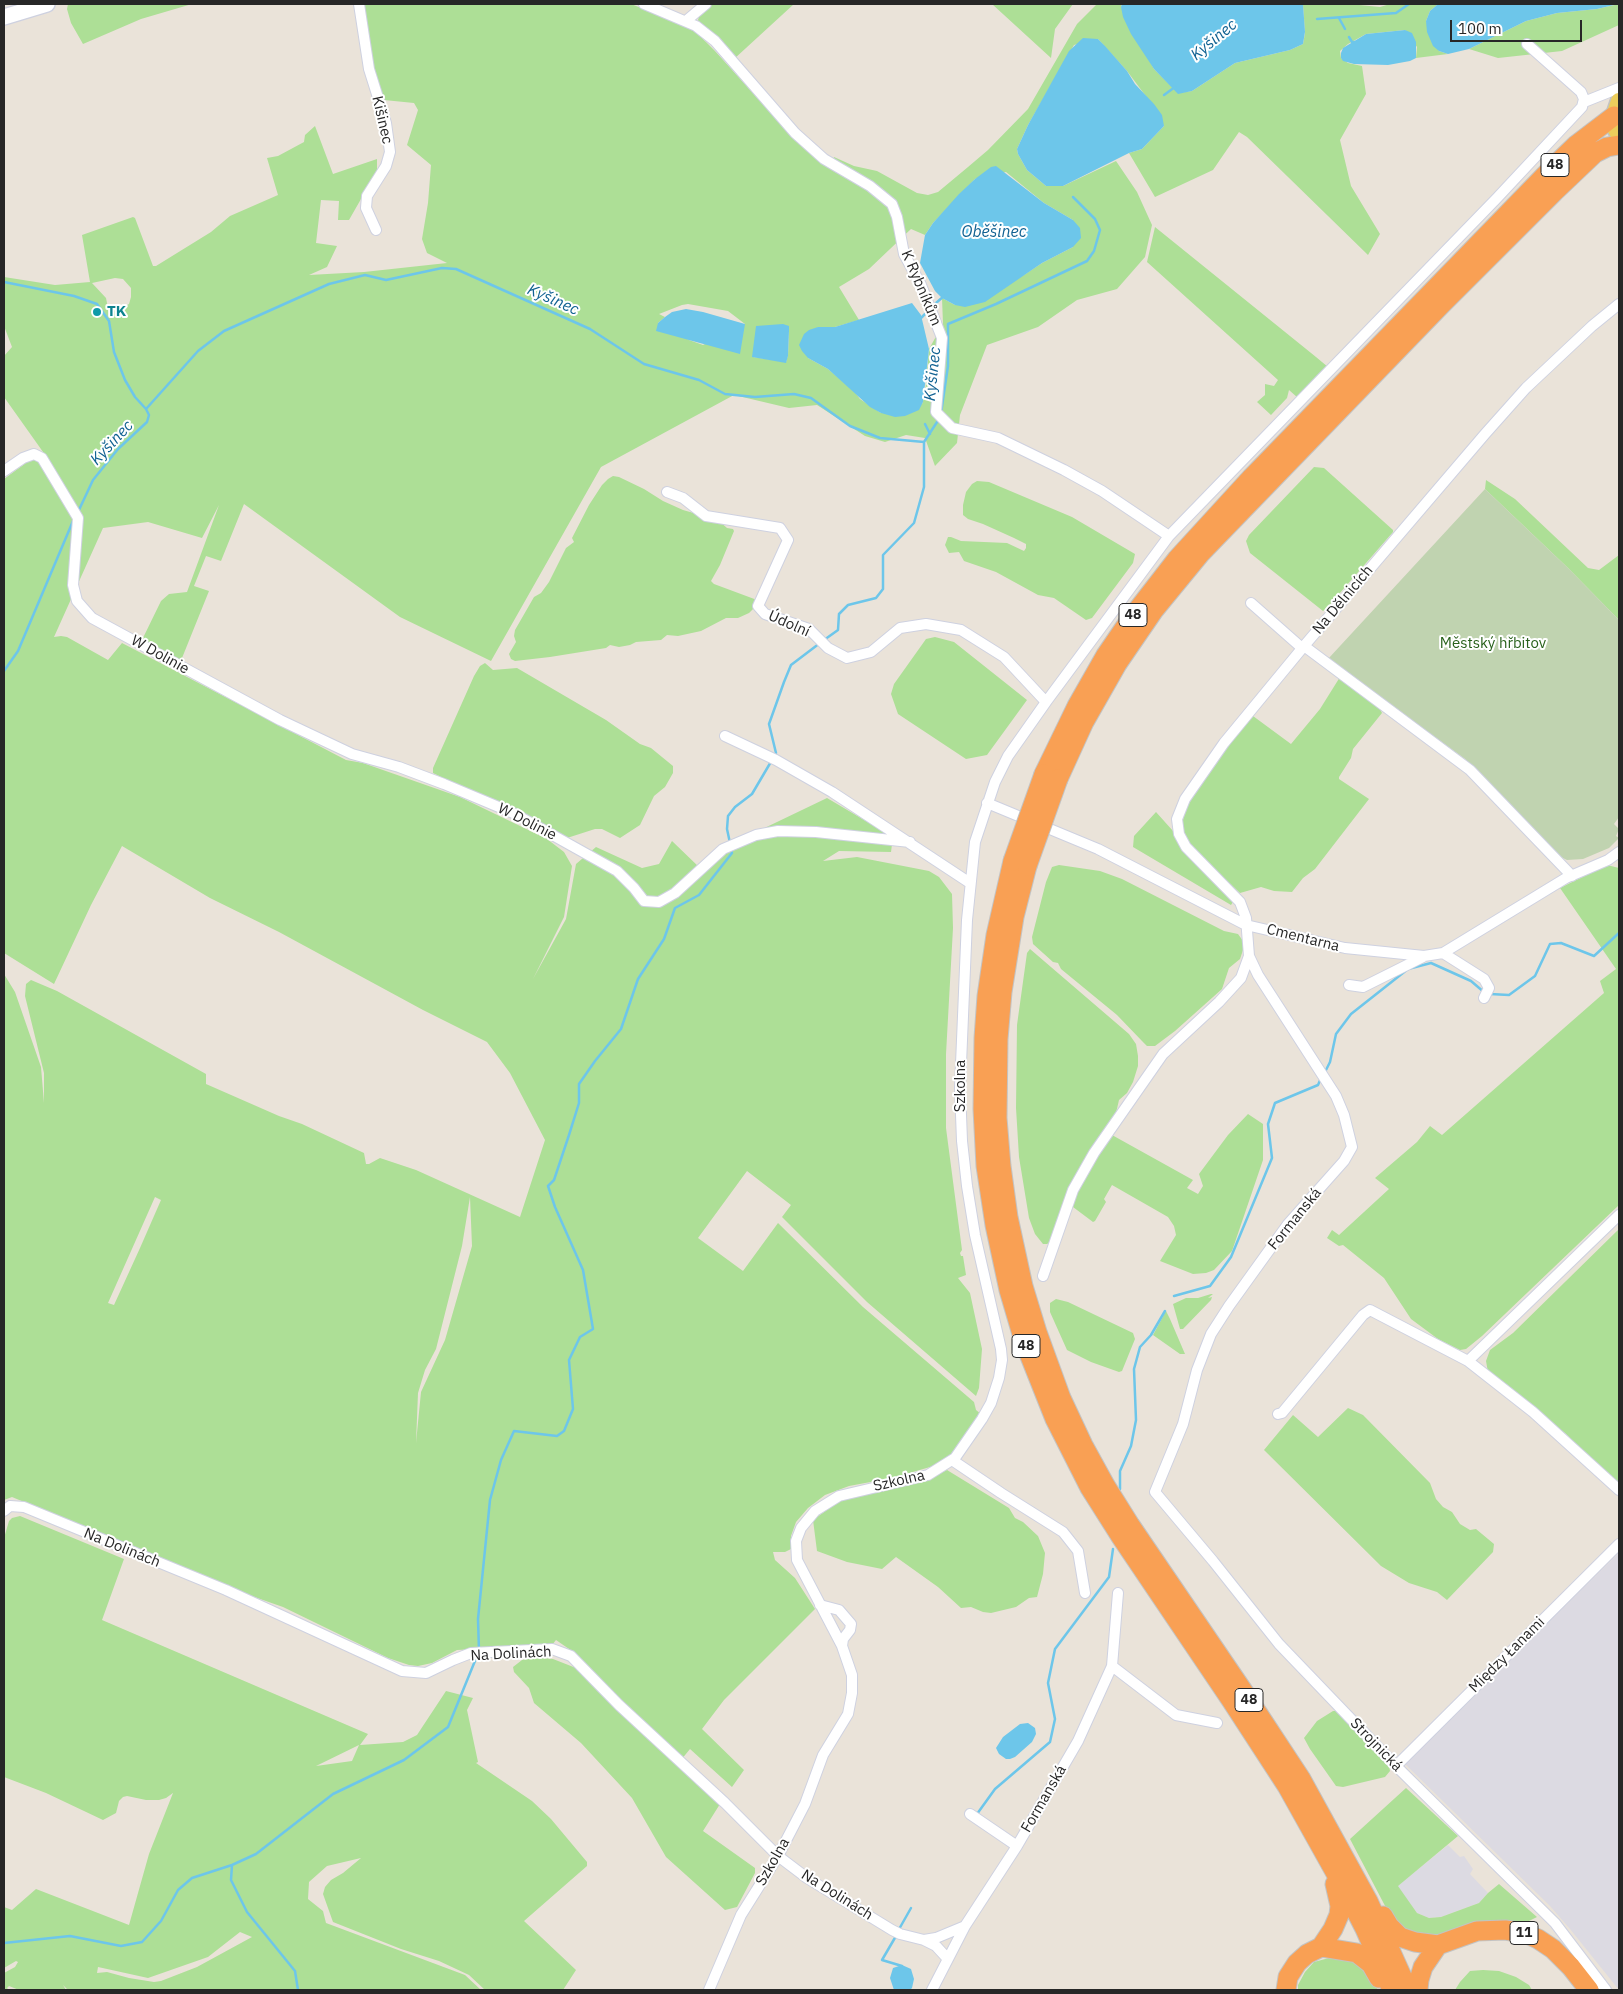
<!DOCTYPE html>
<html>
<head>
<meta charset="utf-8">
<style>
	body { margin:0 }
	#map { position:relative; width:1623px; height:1994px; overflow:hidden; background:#eae3d9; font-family:"IBM Plex Sans",sans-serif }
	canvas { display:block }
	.frame { position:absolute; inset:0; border:5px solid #272727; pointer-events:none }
	.scale { position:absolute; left:1450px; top:20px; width:132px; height:22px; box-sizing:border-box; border:2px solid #272727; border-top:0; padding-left:6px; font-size:15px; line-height:18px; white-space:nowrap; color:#272727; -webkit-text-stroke:4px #fff; paint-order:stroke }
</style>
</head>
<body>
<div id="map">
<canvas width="1623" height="1994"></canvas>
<div class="frame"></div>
<div class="scale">100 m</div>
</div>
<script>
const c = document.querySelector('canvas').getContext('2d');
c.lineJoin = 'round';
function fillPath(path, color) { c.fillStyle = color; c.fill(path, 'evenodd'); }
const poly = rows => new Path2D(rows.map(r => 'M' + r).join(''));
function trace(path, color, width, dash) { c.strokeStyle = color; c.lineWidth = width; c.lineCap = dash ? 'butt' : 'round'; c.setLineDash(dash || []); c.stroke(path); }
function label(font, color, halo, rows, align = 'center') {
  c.font = font + ' "IBM Plex Sans",sans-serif'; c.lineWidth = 4; c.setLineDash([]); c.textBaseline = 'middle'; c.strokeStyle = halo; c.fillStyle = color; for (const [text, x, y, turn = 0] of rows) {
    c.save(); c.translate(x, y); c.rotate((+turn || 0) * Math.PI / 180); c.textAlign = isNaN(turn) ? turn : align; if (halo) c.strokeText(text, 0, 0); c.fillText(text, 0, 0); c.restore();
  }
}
fillPath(poly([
	[1619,1553,1619,1990,1570,1929,1550,1906,1404,1763],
	[1448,1845,1460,1857,1464,1856,1473,1869,1470,1874,1488,1893,1479,1903,1441,1917,1429,1918,1417,1913,1397,1886]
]), '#dcdae2');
fillPath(poly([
	[68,4,192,4,141,19,83,44,71,23,67,9],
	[362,4,631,4,684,25,697,33,715,51,798,143,830,167,834,157,854,166,877,171,917,193,928,195,938,192,968,167,988,150,1028,109,1077,24,1097,4,1122,4,1121,7,1154,69,1178,93,1192,91,1235,63,1290,50,1303,44,1305,33,1303,4,1349,4,1380,7,1390,4,1438,4,1430,11,1426,21,1439,51,1448,54,1416,58,1417,47,1405,30,1366,34,1348,44,1340,51,1341,58,1348,63,1362,66,1366,94,1340,140,1351,186,1380,234,1368,255,1247,137,1239,132,1213,170,1155,197,1129,153,1142,149,1164,126,1145,95,1127,71,1098,39,1074,45,1028,125,1017,149,1018,154,1027,170,1046,186,1063,186,1116,161,1137,192,1152,225,1145,257,1117,289,1077,300,1038,327,987,345,960,415,957,443,935,466,925,438,906,435,885,442,865,436,817,405,789,408,734,395,601,467,491,661,400,617,244,504,221,561,206,556,194,586,209,591,180,663,141,642,161,601,169,594,187,592,219,505,202,538,148,522,103,528,54,637,61,636,67,637,108,660,122,643,346,760,363,763,460,797,547,839,564,852,572,866,564,917,533,979,566,919,576,864,596,847,642,868,659,864,672,841,700,868,752,834,827,798,893,837,891,852,839,851,823,861,857,857,929,871,939,877,952,894,953,928,946,1054,946,1128,962,1250,960,1253,961,1256,963,1256,966,1275,958,1278,970,1293,982,1349,979,1388,976,1396,867,1302,782,1217,791,1205,747,1171,698,1238,743,1271,778,1223,863,1307,974,1402,976,1410,981,1414,955,1452,937,1465,892,1478,849,1486,825,1495,808,1508,796,1522,791,1536,791,1549,785,1552,773,1552,775,1560,795,1578,815,1609,724,1700,702,1729,744,1770,732,1787,690,1749,681,1760,647,1728,572,1651,556,1640,552,1645,457,1650,432,1663,418,1666,409,1665,388,1658,283,1607,243,1593,12,1497,4,1500,4,974,15,992,41,1067,44,1103,44,1073,25,996,26,984,31,980,57,991,206,1074,206,1084,279,1116,302,1124,364,1153,366,1164,369,1164,380,1158,416,1170,520,1217,545,1140,510,1073,487,1042,423,1010,279,932,210,898,122,846,91,905,54,984,4,953,4,479,34,457,53,466,4,397,4,356,12,347,4,326,4,277,55,285,90,282,82,235,133,217,135,218,153,266,156,266,211,232,230,216,278,195,267,158,278,156,304,142,305,135,315,126,333,174,377,159,377,171,349,220,338,220,339,201,321,200,316,243,337,246,327,267,309,275,364,272,447,263,427,253,422,239,428,203,431,165,407,145,418,110,414,103,384,100,372,70],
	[1006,172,1044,203,1073,220,1073,247,1042,263,1024,275,955,305,942,298,943,324,929,349,925,395,922,404,881,413,860,399,854,391,828,369,808,358,818,327,835,327,859,320,839,287,869,269,911,229,925,235,933,223,975,179],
	[115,278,123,279,131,288,131,297,129,304,109,313,106,298,92,283],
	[688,304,728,311,745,324,703,345,689,340,658,323,665,317,659,314,682,305],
	[789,331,788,355,786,362,753,357],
	[155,1197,161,1200,140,1248,114,1305,108,1303],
	[470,1197,472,1246,445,1340,421,1392,416,1443,418,1393,425,1370,436,1349,462,1246],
	[711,4,794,4,734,59,699,25,698,20,700,14],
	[992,4,1073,4,1055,29,1051,58],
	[1619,4,1619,25,1562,51,1498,58,1469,49,1526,21,1557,13,1597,9],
	[1155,227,1316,357,1328,367,1298,398,1289,390,1287,398,1271,415,1257,402,1265,395,1265,384,1274,386,1278,380,1147,262],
	[1314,467,1324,468,1393,530,1393,532,1326,609,1323,611,1250,553,1246,541,1249,535],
	[613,476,619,477,644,489,663,501,683,510,718,520,727,528,733,529,734,531,720,565,711,581,714,584,757,600,754,608,749,613,738,618,726,618,701,631,678,636,667,635,661,640,636,642,630,645,619,647,610,645,606,648,550,657,515,661,511,659,509,654,516,642,514,636,515,630,534,597,541,593,549,582,566,548,574,542,572,538,589,505,602,485,608,479],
	[1486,480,1515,499,1588,568,1599,570,1619,555,1619,620,1568,568,1485,489],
	[977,481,989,482,1072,517,1135,554,1133,563,1092,618,1086,620,1054,598,1038,595,996,572,964,561,959,552,949,553,945,545,948,537,951,537,961,541,1007,543,1024,551,1026,548,1026,544,1014,538,983,524,968,519,963,515,963,505,966,492,972,484],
	[935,637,954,642,1027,700,987,755,966,759,898,714,891,694,894,684,926,639],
	[485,663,493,670,517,668,606,720,640,744,651,748,673,766,673,773,665,787,654,796,640,825,620,838,602,829,595,829,567,838,433,773,433,768,474,676,480,666],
	[1340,677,1378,705,1382,713,1353,749,1351,758,1339,777,1339,779,1369,799,1315,869,1303,878,1292,892,1274,891,1261,887,1240,893,1188,844,1182,829,1184,812,1209,769,1250,716,1253,716,1291,744,1320,709],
	[1156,812,1173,831,1177,840,1233,902,1231,905,1133,847,1134,836],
	[1059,865,1100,871,1122,879,1224,931,1238,934,1243,941,1244,947,1240,959,1229,968,1222,989,1175,1031,1155,1046,1147,1046,1142,1041,1117,1015,1061,969,1058,963,1053,962,1033,944,1032,937,1046,882,1052,867],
	[1607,865,1619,868,1619,1205,1482,1336,1466,1349,1460,1350,1438,1339,1411,1319,1384,1278,1343,1245,1339,1246,1327,1238,1332,1230,1339,1235,1389,1189,1375,1178,1417,1142,1430,1126,1442,1135,1604,993,1600,981,1616,969,1560,888],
	[1030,949,1129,1034,1136,1044,1138,1056,1138,1066,1133,1082,1127,1093,1119,1100,1116,1113,1079,1169,1050,1242,1047,1244,1043,1244,1035,1234,1029,1218,1019,1157,1016,1108,1017,1025,1027,953],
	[1248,1114,1263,1124,1263,1160,1232,1251,1214,1270,1206,1273,1193,1274,1160,1261,1176,1235,1174,1226,1168,1217,1112,1185,1104,1199,1106,1202,1095,1221,1093,1222,1073,1207,1072,1205,1081,1181,1112,1135,1193,1180,1187,1188,1198,1194,1203,1186,1199,1174,1228,1135],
	[1619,1229,1619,1486,1566,1434,1488,1372,1486,1361,1490,1350,1513,1333],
	[1211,1294,1213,1294,1208,1298,1212,1297,1211,1300,1183,1329,1180,1329,1173,1304,1186,1298,1198,1298],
	[1056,1299,1068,1302,1133,1333,1135,1339,1122,1371,1119,1372,1091,1362,1067,1350,1050,1312,1050,1303],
	[1166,1311,1170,1319,1185,1354,1180,1354,1153,1335],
	[1348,1408,1363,1415,1430,1483,1436,1499,1443,1507,1452,1512,1460,1524,1470,1530,1476,1529,1494,1544,1493,1552,1447,1600,1437,1592,1409,1583,1381,1566,1264,1450,1293,1415,1318,1437],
	[947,1470,1009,1508,1015,1518,1023,1522,1038,1536,1045,1553,1043,1574,1037,1597,1029,1598,1016,1607,991,1613,983,1612,971,1607,961,1608,938,1587,896,1557,882,1569,847,1562,817,1551,813,1520,838,1502,860,1494,929,1478],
	[20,1516,124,1559,102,1620,368,1734,360,1745,403,1742,417,1735,446,1691,473,1698,467,1710,478,1762,476,1763,532,1801,551,1819,587,1862,587,1866,524,1921,576,1970,563,1990,485,1990,469,1975,439,1961,401,1949,333,1922,323,1894,325,1887,331,1880,343,1873,361,1858,327,1866,309,1882,308,1899,323,1911,326,1923,465,1975,481,1990,68,1990,63,1985,66,1990,19,1990,9,1986,7,1988,9,1990,4,1990,4,1973,15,1967,18,1962,16,1961,4,1968,4,1907,12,1910,36,1889,129,1925,149,1854,173,1793,166,1798,159,1800,146,1800,127,1796,123,1797,119,1801,116,1813,103,1820,46,1793,4,1777,4,1538,9,1521,12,1518],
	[359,1745,352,1761,316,1766],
	[240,1932,252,1937,197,1967,161,1981,154,1982,129,1978,107,1972,97,1973,98,1967,148,1978,208,1957],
	[533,1657,553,1659,576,1668,720,1804,703,1831,755,1868,755,1873,737,1907,725,1910,666,1857,632,1798,581,1743,534,1703,529,1688,514,1672,513,1667,522,1660],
	[1333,1711,1336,1711,1389,1766,1390,1771,1385,1777,1343,1787,1336,1786,1310,1749,1304,1738,1317,1721],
	[1406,1788,1458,1836,1398,1886,1417,1913,1429,1918,1441,1917,1479,1903,1488,1893,1499,1884,1537,1917,1525,1923,1496,1923,1444,1935,1426,1936,1415,1936,1394,1923,1350,1839],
	[1329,1958,1346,1958,1354,1962,1365,1970,1378,1990,1298,1990,1298,1985,1305,1972,1314,1962],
	[1483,1970,1499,1971,1516,1977,1529,1985,1532,1990,1455,1990,1460,1982,1470,1971]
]), '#addf96');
fillPath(poly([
	[1485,489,1568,568,1619,620,1619,817,1614,824,1619,829,1616,836,1619,838,1609,848,1583,859,1567,860,1553,853,1465,759,1328,659]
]), '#c0d3b0');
fillPath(poly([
	[1122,4,1303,4,1305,32,1303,44,1290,50,1235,63,1192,91,1178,94,1154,69,1131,34,1123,17,1121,7],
	[1438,4,1618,4,1597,9,1557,13,1526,21,1469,49,1448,54,1439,51,1433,46,1427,32,1426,21,1430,11],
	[1405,30,1412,33,1416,42,1416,58,1410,61,1388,65,1354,64,1343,61,1341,58,1341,53,1343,48,1366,34],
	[1083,38,1098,39,1105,46,1127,71,1135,84,1154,104,1162,115,1164,126,1142,149,1129,153,1063,186,1046,186,1027,170,1018,154,1017,149,1028,125,1069,51],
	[996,166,1044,203,1073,220,1080,228,1081,238,1073,247,1042,263,985,302,965,307,955,305,942,298,935,291,920,263,925,235,933,223,959,194,975,179,991,167],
	[912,303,921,315,929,349,923,402,919,410,905,416,895,417,881,413,870,407,828,369,808,358,802,351,799,345,804,334,809,330,818,327,835,327],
	[686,309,703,312,745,324,740,354,656,331,658,323,665,317,672,312],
	[783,324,789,326,789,331,788,356,786,363,752,357,756,326],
	[1028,1723,1035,1728,1036,1734,1032,1742,1015,1757,1010,1759,1006,1759,999,1754,996,1748,1003,1737,1020,1724],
	[902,1965,911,1969,914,1979,912,1988,910,1990,894,1990,890,1978,893,1968]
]), '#6dc6ea');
trace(poly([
	[1339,18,1345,29],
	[1317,19,1396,13,1409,4],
	[1349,37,1352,42,1355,42],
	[1164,95,1175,87],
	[4,282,74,296,97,304,109,321,114,352,125,380,135,397,146,409],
	[936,303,944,296],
	[920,319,925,314],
	[941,413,948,366,948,324,996,304,1087,261,1094,251,1100,230,1095,219,1073,197],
	[925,424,930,434],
	[78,512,93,480,118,449,147,422,149,415,146,409,198,351,224,331,329,284,365,275,386,280,442,268,456,269,590,329,644,364,699,380,725,394,755,397,794,394,811,398,850,426,880,438,924,442,939,419],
	[824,640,838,630,839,614,848,605,876,598,883,589,883,555,914,523,924,487,924,442],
	[4,671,18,651,73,521],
	[775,755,776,753,769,724,784,682,791,665,820,643],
	[730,843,727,829,728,816,735,807,752,794,772,760],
	[1490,994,1509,995,1535,976,1550,944,1561,943,1594,956,1619,933],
	[1324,1074,1330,1062,1336,1034,1351,1014,1408,969,1431,963,1471,981,1485,993],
	[1174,1296,1210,1286,1231,1257,1272,1158,1268,1124,1275,1103,1318,1085,1321,1078],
	[1120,1489,1120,1471,1131,1446,1136,1420,1134,1369,1140,1347,1151,1335,1165,1311],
	[479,1651,478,1619,490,1500,501,1460,514,1431,557,1436,564,1431,573,1409,569,1360,580,1337,593,1329,583,1270,555,1207,548,1186,554,1180,569,1135,579,1103,579,1084,595,1061,621,1029,638,979,664,939,675,908,699,895,732,853,731,849],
	[977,1814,995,1789,1050,1742,1055,1719,1048,1683,1055,1649,1109,1577,1113,1549],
	[232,1865,231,1880,247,1912,295,1971,298,1990],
	[898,1931,911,1908],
	[896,1936,882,1960,902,1966],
	[4,1943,70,1936,121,1946,142,1942,161,1921,178,1890,192,1878,232,1865,256,1854,333,1794,404,1760,448,1727,477,1656]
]), '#6dc6ea', 2.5);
const street = poly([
	[359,4,369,69,386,123,390,152,386,166,367,196,366,208,376,230],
	[644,4,696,26,715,41,795,133,824,159,870,186,892,204,897,217,904,254,921,285,942,338,936,412,952,428,998,438,1064,470,1102,491,1169,536],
	[687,20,706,4],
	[1584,102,1619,88],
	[4,471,23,458,34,454,42,458,78,518,73,585,77,601,92,618,280,720,352,754,399,767,444,784,513,813,617,871,634,888,644,901,659,902,675,893,723,849,756,835,778,831,816,832,910,842],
	[667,492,683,498,706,516,780,528,788,540,758,606,765,614,809,629,828,648,847,658,871,652,900,628,926,624,961,630,1004,657,1046,702],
	[1251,603,1302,648],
	[1304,646,1470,770,1572,876],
	[725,736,776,760,832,792,970,883],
	[987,803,1098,849,1246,925,1345,948,1424,956,1443,953,1566,878,1608,860,1619,852],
	[1443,953,1484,979,1489,988,1484,998],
	[1249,956,1258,975,1336,1096,1344,1115,1352,1147,1344,1161,1288,1224,1229,1306,1211,1334,1197,1370,1183,1424,1155,1492,1213,1561,1279,1644,1396,1766,1555,1923,1606,1990],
	[1349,985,1363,987,1423,957],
	[1043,1276,1073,1190,1094,1153,1163,1054,1219,1002,1241,978,1249,956,1246,918,1240,902,1186,847,1179,834,1177,819,1185,799,1224,743,1304,646,1485,434,1526,388,1592,326,1619,304],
	[1468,1361,1619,1215],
	[1278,1414,1282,1413,1363,1315,1370,1310,1468,1361,1533,1412,1619,1490],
	[952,1460,1001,1493,1063,1532,1078,1551,1085,1593],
	[4,1511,10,1506,24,1507,226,1590,402,1671,426,1673,453,1660,471,1653,552,1649,571,1656,619,1705,725,1803,778,1856,807,1878,892,1930,900,1934,924,1940,936,1946,947,1958],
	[820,1605,839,1610,851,1624,850,1630,843,1639,842,1646],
	[1112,1666,1176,1715,1217,1723],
	[1396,1766,1619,1544],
	[970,1814,1017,1846],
	[924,1940,936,1938,965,1926],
	[709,1990,741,1915,778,1856,805,1804,823,1755,848,1714,852,1693,852,1675,842,1646,797,1560,796,1541,801,1528,815,1511,839,1496,928,1475,955,1458,982,1419,991,1403,999,1378,1002,1360,1001,1349,975,1235,967,1186,962,1141,960,1088,967,920,975,842,995,782,1008,756,1046,702,1169,536,1497,198,1582,107,1584,99,1581,92,1527,44],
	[932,1990,965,1926,1017,1846,1078,1741,1112,1666,1118,1593]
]);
const secondary = poly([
	[4,17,47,4]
]);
const primary = poly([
	[1619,101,1614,116,1615,128,1619,135]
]);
const highway = poly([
	[1044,774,1077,706,1106,655,1132,617,1177,559,1252,477,1553,167,1576,145,1614,116],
	[1058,779,1084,722,1117,664,1154,610,1200,554,1441,305,1554,192,1595,153,1607,147,1619,145],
	[1013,861,996,935,987,996,984,1038,983,1109,986,1166,995,1225,1009,1290,1024,1341,1055,1419,1090,1488,1121,1537,1231,1700,1287,1786,1344,1888,1365,1929,1392,1990],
	[1027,866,1014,917,1002,992,998,1039,997,1118,1001,1166,1008,1217,1023,1286,1037,1332,1061,1398,1083,1445,1105,1485,1130,1525,1243,1691,1301,1779,1368,1901,1408,1990],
	[1383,1916,1389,1926,1400,1937,1415,1942,1438,1945,1477,1931,1505,1930,1525,1933,1538,1939,1553,1949,1571,1967,1589,1990],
	[1321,1947,1357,1953,1371,1964,1379,1978],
	[1286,1990,1288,1977,1297,1963,1307,1954,1321,1947,1333,1929,1339,1915,1340,1906,1335,1884],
	[1418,1990,1419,1980,1423,1967,1438,1945]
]);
trace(street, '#ced1e0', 12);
trace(secondary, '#ced1e0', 18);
trace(primary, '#c3c3c3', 19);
trace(highway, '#c3c3c3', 21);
trace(street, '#fff', 10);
trace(secondary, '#fff', 15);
trace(primary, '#eccd5c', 16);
trace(highway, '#f9a054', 19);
const highwayBridge = poly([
	[1013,861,1044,774],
	[1027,866,1058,779]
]);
trace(highwayBridge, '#c3c3c3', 21, []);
trace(highwayBridge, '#f9a054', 19);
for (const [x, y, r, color] of [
	[97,312,5,"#0f9aa8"]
]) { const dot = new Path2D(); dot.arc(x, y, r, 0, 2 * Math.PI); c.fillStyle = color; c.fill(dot); trace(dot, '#fff', 2); }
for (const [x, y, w] of [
	[1555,165,28],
	[1133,615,28],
	[1026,1346,28],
	[1249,1700,28],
	[1524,1933,28]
]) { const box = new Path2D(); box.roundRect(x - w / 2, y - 11.5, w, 23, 4); c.fillStyle = '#fff'; c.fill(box); trace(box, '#272727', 1); }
label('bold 14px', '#272727', null, [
	["48",1555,165],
	["48",1133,615],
	["48",1026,1346],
	["48",1249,1700],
	["11",1524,1933]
]);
label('15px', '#272727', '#fff', [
	["Kišinec",382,120,77],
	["K Rybníkům",921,288,67],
	["Na Dělnicích",1343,600,-50],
	["Údolní",789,624,24],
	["W Dolinie",160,655,29],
	["W Dolinie",527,822,27],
	["Cmentarna",1303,938,14],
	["Szkolna",961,1086,-90],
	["Formanská",1295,1219,-51],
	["Szkolna",899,1481,-13],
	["Na Dolinách",122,1548,22],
	["Na Dolinách",511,1654,-3],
	["Między Łanami",1507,1655,-45],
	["Strojnická",1376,1745,46],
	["Formanská",1044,1799,-60],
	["Szkolna",773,1862,-60],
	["Na Dolinách",837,1895,32]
]);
label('bold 15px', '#0d838f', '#fff', [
	["TK",107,312]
], 'left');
label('15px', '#28611b', '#fff', [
	["Městský hřbitov",1493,644]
]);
label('italic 16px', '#116292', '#fff', [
	["Kyšinec",1214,40,-40],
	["Oběšinec",994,232],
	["Kyšinec",553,300,24],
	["Kyšinec",933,374,-84],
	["Kyšinec",112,443,-47]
]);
</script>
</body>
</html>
